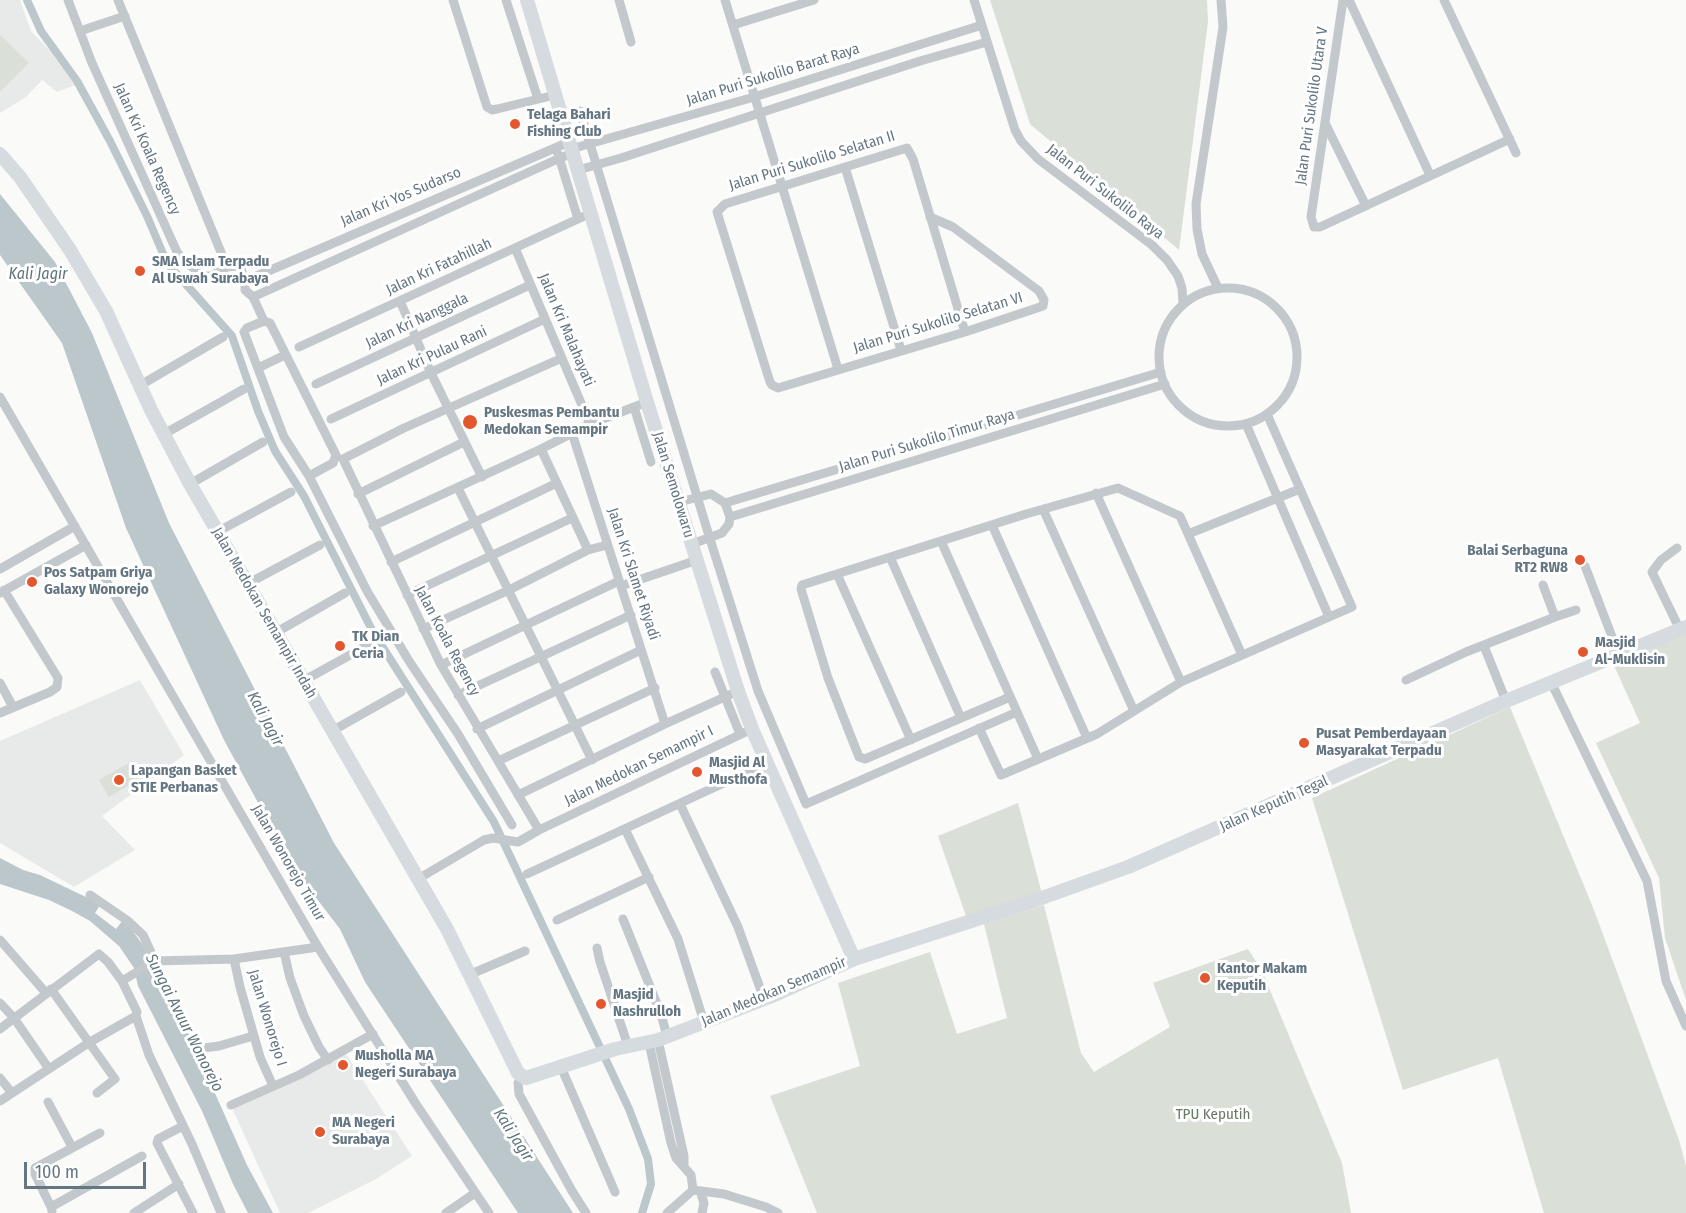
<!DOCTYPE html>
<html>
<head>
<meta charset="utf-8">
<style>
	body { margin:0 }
	#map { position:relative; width:1686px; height:1213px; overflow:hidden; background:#fafaf8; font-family:"Fira Sans Condensed",sans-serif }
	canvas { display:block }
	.scale { position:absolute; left:24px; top:1162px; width:122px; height:27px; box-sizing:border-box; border:3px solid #657683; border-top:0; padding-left:8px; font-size:18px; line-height:21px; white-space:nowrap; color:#657683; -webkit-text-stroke:4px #fff; paint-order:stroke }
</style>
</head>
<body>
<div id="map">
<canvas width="1686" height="1213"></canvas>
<div class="scale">100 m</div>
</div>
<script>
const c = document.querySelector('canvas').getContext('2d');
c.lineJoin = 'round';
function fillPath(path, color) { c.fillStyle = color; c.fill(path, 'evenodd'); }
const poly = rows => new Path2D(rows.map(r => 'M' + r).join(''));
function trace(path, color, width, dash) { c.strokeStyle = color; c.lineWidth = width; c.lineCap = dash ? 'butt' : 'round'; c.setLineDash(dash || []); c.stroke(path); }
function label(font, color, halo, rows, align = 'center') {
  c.font = font + ' "Fira Sans Condensed",sans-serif'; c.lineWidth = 6; c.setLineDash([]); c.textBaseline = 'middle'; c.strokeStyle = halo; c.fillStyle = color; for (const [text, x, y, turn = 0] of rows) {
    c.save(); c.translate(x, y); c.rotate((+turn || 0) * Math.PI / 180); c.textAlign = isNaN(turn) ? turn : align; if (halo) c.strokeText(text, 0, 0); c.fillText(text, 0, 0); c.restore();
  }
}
fillPath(poly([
	[0,0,20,0,31,31,52,53,75,85,57,92,42,80,26,97,0,113],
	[140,680,184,755,102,816,135,850,74,887,0,843,0,741],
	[346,1054,412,1156,376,1179,308,1213,280,1213,232,1108]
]), '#e8e9e9');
fillPath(poly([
	[990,0,1207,0,1208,22,1179,250,1030,124],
	[0,35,29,63,0,92],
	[1686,631,1686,1000,1665,938,1659,878,1596,743,1640,723,1612,661],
	[1510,707,1594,910,1679,1140,1686,1166,1686,1213,1544,1213,1498,1058,1403,1090,1312,798],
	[129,763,139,779,109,797,99,780],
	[1018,803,1042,894,966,916,938,836],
	[1044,905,1081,1053,1094,1072,1170,1027,1153,983,1248,949,1262,971,1342,1163,1351,1213,817,1213,770,1096,860,1066,838,983,930,952,957,1034,1007,1018,984,924]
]), '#dadfd7');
fillPath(poly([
	[0,194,55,262,92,333,169,523,334,843,573,1213,518,1213,365,982,340,929,294,869,224,740,126,528,62,343,0,255],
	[0,858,23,870,40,875,88,898,100,905,95,913,116,929,123,920,132,930,145,948,152,970,159,973,165,981,247,1165,273,1213,248,1213,233,1184,202,1111,138,986,134,968,119,946,90,921,72,911,49,900,0,884]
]), '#bbc7cb');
trace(poly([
	[27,0,41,31,77,81,110,141,147,216,167,263,232,336,258,411,275,451,304,496,373,632,494,822,629,1109,648,1159,651,1184,642,1213]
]), '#bbc7cb', 8);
trace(poly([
	[68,0,92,63,177,252,184,261,204,276,211,276,227,267],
	[118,0,227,267,237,266,241,269,245,281,245,290,253,297,264,321],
	[453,0,487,107,492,110,497,109,555,95],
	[506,0,538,99],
	[619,0,631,42],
	[725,0,838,369],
	[974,0,1015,130,1021,141,1038,159,1152,245,1167,260,1178,276,1182,288,1183,304],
	[1343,0,1311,217,1314,227,1320,227,1510,139],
	[1349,0,1430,175],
	[1444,0,1516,153],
	[733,25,814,0],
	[80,31,125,16],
	[580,111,710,539,758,691,806,804,1017,712],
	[1325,123,1366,206],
	[571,149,754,97,982,25],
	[558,154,578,219],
	[845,167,901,350],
	[578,170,621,158,920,61,987,42],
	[930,217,953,227,1039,291,1044,300,1043,306,965,332,778,388,772,385,770,382,717,212,725,204,907,148,913,159,965,332],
	[515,248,590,424],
	[245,281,569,142],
	'1159 357a69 69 0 1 1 138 0a69 69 0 1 1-138 0Z',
	[1218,288,1202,254,1197,229,1196,204,1223,27,1221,0],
	[253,297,560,158,573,153],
	[400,301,431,373,482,477],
	[299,347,591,213],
	[258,368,285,355],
	[316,384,530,285],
	[139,386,223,337],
	[0,397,318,947,416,1104,489,1213],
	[634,407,651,462],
	[331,419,545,319],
	[1246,424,1329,617],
	[572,433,665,724],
	[164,434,244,389],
	[541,449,588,550,607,545],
	[309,476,333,463,336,455,270,323,264,321,247,328,244,332,284,437,309,476,367,591,409,661,458,734,512,825],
	[190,484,263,442],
	[458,488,592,760],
	[1096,493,1181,682],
	[358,494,464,442],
	[679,502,711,494,725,503,730,517,729,524,722,533,692,544],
	[725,503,1161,372],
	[1043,509,1134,711],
	[730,517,1165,384],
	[992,525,1087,738],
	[373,526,541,449,590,424,647,402],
	[217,532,291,492],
	[1188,534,1300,489],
	[941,541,1038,759],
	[1677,548,1661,560,1652,572,1680,630],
	[890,557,961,718],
	[391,562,557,483],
	[1585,566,1619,655],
	[0,569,75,526],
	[837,574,911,740],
	[247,584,320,545],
	[621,586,697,560],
	[0,593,86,545],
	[407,595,572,518],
	[1555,617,1576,610],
	[423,629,507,591,588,550],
	[275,633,345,593],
	[1484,646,1506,701],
	[441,665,619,581],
	[715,672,740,734],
	[1406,680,1466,652,1555,617,1543,585],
	[303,681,370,644],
	[1551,682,1647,881,1666,981,1686,1026],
	[0,683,13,707],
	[458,695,631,615],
	[1010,697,865,759,859,757,828,678,801,589,802,585,1026,514,1118,488,1180,516,1242,655],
	[0,713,50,692,57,687,58,678,4,590],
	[979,728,1001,775,1097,734,1181,682,1352,607,1267,414],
	[477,729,641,650],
	[332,731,401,692],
	[498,761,655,688],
	[518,795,665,724,738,691],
	[680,804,738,927,764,999],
	[625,829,678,939,704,1022],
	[539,830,441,665,343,459,404,428,562,358],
	[527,874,767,763],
	[418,879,484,840,493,838,518,842,539,830,752,729],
	[90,895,128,921,143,935,155,961],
	[623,919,661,1014,667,1036],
	[557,920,649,877],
	[0,940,46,993],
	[597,948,600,962,628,1046],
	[284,952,290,978,304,1016,319,1047,328,1060],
	[234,959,240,987,260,1057,273,1086],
	[471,974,525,951],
	[122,981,155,961,234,959,318,947],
	[51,989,115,1079,97,1093],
	[0,1003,14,1018,49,1069],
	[136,1016,149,1055,192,1144,221,1213],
	[0,1029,99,954,108,962,122,981,137,1012,136,1016,90,1042,0,1101],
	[658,1040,684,1156,684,1166],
	[649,1043,671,1143,676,1158,691,1175,693,1190],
	[203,1048,219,1046,253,1036],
	[561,1067,615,1192],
	[522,1077,518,1083,519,1094,572,1191,586,1213],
	[0,1078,12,1093],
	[48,1102,72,1147],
	[231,1105,299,1075,373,1034],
	[183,1126,158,1139,157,1143,193,1213],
	[693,1190,724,1194,766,1207,778,1213],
	[700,1191,704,1203,702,1213],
	[51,1207,35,1174,35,1168,100,1133],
	[52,1211,51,1207,142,1156],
	[134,1213,179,1184],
	[446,1213,475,1193],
	[667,1213,693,1190]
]), '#c3c8cc', 9);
trace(poly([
	[527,0,647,402,738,691,752,729,854,959],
	[0,154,20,177,70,250,106,311,151,410,190,484,447,929,518,1073,526,1078,615,1049,658,1040,772,996,854,959,1036,900,1128,867,1506,701,1686,627]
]), '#d6dbdf', 14);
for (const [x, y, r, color] of [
	[515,124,6,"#e4572e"],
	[140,271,6,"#e4572e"],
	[470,422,8,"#e4572e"],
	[1580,560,6,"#e4572e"],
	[32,582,6,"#e4572e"],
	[340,646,6,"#e4572e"],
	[1583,652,6,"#e4572e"],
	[1304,743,6,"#e4572e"],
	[697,772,6,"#e4572e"],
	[119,780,6,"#e4572e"],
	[1205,978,6,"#e4572e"],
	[601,1004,6,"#e4572e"],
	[343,1065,6,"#e4572e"],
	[320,1132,6,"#e4572e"]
]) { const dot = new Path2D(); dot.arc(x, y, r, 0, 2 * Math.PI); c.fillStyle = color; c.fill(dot); trace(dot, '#fff', 2); }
label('15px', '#657683', '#fff', [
	["Jalan Puri Sukolilo Barat Raya",773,75,-17],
	["Jalan Puri Sukolilo Utara V",1312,106,-82],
	["Jalan Kri Koala Regency",147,149,66],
	["Jalan Puri Sukolilo Selatan II",812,161,-17],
	["Jalan Puri Sukolilo Raya",1105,192,38],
	["Jalan Kri Yos Sudarso",401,197,-23],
	["Jalan Kri Fatahillah",439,267,-25],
	["Jalan Kri Nanggala",417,321,-25],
	["Jalan Puri Sukolilo Selatan VI",938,323,-17],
	["Jalan Kri Malahayati",566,330,67],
	["Jalan Kri Pulau Rani",432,356,-25],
	["Jalan Puri Sukolilo Timur Raya",927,441,-17],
	["Jalan Semolowaru",673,485,73],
	["Jalan Kri Slamet Riyadi",633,574,72],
	["Jalan Medokan Semampir Indah",264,613,60],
	["Jalan Koala Regency",447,641,62],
	["Jalan Medokan Semampir I",639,766,-26],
	["Jalan Keputih Tegal",1274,804,-24],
	["Jalan Wonorejo Timur",288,863,60],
	["Jalan Medokan Semampir",774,992,-23],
	["Jalan Wonorejo I",267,1018,73]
]);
label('bold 15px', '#657683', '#fff', [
	["Telaga Bahari",527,115],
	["Fishing Club",527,132],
	["SMA Islam Terpadu",152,262],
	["Al Uswah Surabaya",152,279],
	["Puskesmas Pembantu",484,413],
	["Medokan Semampir",484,430],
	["Balai Serbaguna",1568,551,"right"],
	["RT2 RW8",1568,568,"right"],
	["Pos Satpam Griya",44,573],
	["Galaxy Wonorejo",44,590],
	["TK Dian",352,637],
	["Ceria",352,654],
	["Masjid",1595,643],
	["Al-Muklisin",1595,660],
	["Pusat Pemberdayaan",1316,734],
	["Masyarakat Terpadu",1316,751],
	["Masjid Al",709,763],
	["Musthofa",709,780],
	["Lapangan Basket",131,771],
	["STIE Perbanas",131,788],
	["Kantor Makam",1217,969],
	["Keputih",1217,986],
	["Masjid",613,995],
	["Nashrulloh",613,1012],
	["Musholla MA",355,1056],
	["Negeri Surabaya",355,1073],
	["MA Negeri",332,1123],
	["Surabaya",332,1140]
], 'left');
label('15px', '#687a64', '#fff', [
	["TPU Keputih",1213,1115]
]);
label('italic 16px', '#60757c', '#fff', [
	["Kali Jagir",38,275],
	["Kali Jagir",265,719,62],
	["Sungai Avuur Wonorejo",184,1023,63],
	["Kali Jagir",513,1135,57]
]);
</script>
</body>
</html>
